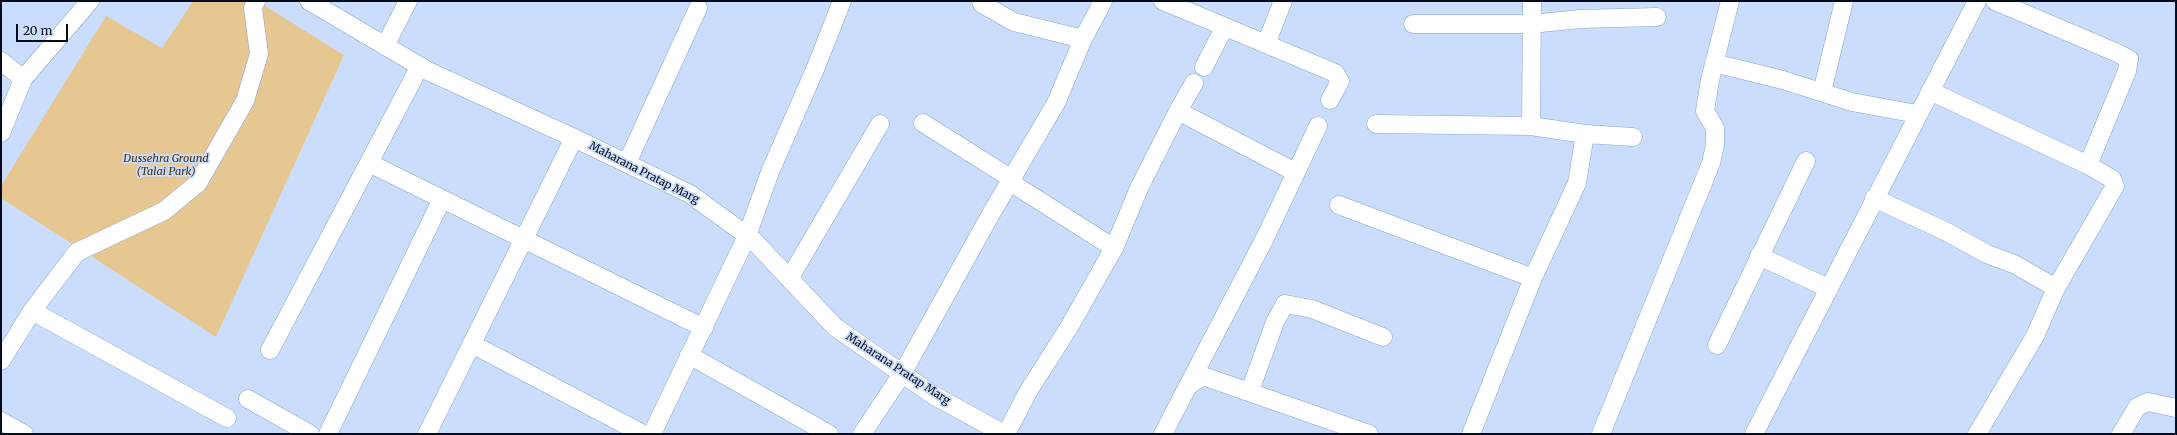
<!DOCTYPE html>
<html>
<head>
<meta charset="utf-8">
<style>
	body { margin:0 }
	#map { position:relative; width:2177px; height:435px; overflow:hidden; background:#cbddfc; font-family:Merriweather,serif }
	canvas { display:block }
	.frame { position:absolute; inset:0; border:2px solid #030b1c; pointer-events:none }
	.scale { position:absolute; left:16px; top:24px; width:52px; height:18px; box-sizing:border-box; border:2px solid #030b1c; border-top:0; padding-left:5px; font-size:12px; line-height:14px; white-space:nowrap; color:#030b1c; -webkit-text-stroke:3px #cbddfc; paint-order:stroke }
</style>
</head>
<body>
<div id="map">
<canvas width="2177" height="435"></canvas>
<div class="frame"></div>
<div class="scale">20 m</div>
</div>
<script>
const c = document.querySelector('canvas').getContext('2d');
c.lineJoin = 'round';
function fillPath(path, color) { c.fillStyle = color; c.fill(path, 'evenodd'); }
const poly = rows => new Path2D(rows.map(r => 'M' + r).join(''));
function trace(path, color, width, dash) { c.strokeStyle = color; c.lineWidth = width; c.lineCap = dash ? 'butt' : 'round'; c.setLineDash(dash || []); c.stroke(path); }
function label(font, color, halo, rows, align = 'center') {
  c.font = font + ' Merriweather,serif'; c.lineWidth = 3.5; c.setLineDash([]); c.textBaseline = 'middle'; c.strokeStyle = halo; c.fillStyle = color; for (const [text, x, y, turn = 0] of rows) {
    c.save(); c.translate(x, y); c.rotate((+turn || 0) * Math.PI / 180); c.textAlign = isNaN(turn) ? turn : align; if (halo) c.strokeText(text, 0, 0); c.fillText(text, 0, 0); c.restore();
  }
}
fillPath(poly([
	[193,1,257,1,344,55,216,337,1,198,1,186,106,16,162,48]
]), '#e7c791');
const minor = poly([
	[309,1,428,71,574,138,690,194,753,240,835,327,933,395,1004,434],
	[981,1,982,4,1014,22,1083,39],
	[1163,1,1266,44,1283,1],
	[1995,1,2115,52,2129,59,2127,71,2088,165],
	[1413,24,1531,24,1580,19,1657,17],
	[1266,44,1335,73,1340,81,1330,100],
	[385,46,408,1],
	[1,61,23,79],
	[1714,63,1783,80,1852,102,1917,114],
	[1204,67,1224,28],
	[1930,91,2088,165,2112,179,2115,186,2056,288,2035,336,1977,434],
	[1822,92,1844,1],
	[1178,111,1194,83],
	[923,123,1012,179],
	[1376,124,1531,126,1585,134,1633,137],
	[1531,126,1532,1],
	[1,133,23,79,90,1],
	[369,163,704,328],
	[627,163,698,8],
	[1010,182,1114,248],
	[1874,198,1947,232,1987,254,2014,264,2056,288],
	[1339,205,1533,278],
	[1759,256,1828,288],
	[789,279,880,124],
	[32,311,227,418],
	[472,344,643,434],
	[1717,345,1806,161],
	[270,350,420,66],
	[689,355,829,434],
	[1,361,32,311,77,252,164,211,198,183,245,101,259,54,253,8,256,1],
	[1188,386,1203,376,1369,434],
	[1250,391,1275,322,1285,304,1312,309,1383,337],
	[248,399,310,434],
	[1,421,24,434],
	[328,434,442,199],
	[427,434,574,138],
	[652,434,747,236,770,172,816,67,842,1],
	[862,434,902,374,992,212,1056,103,1083,39,1103,1],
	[1006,434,1029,390,1068,329,1114,248,1140,186,1178,111,1295,172],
	[1163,434,1265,238,1318,126],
	[1471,434,1533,278,1577,183,1585,134],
	[1601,434,1711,163,1715,145,1715,128,1705,111,1710,80,1730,1],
	[1754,434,1977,1],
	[2121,434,2137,407,2148,402,2176,408]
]);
trace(minor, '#86a2d2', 19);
trace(minor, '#fff', 18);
label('italic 11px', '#402f10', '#cbddfc', [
	["Dussehra Ground",166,159],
	["(Talai Park)",166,172]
]);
label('11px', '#030b1c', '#cbddfc', [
	["Maharana Pratap Marg",644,173,27],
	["Maharana Pratap Marg",898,369,33]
]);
</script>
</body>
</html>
